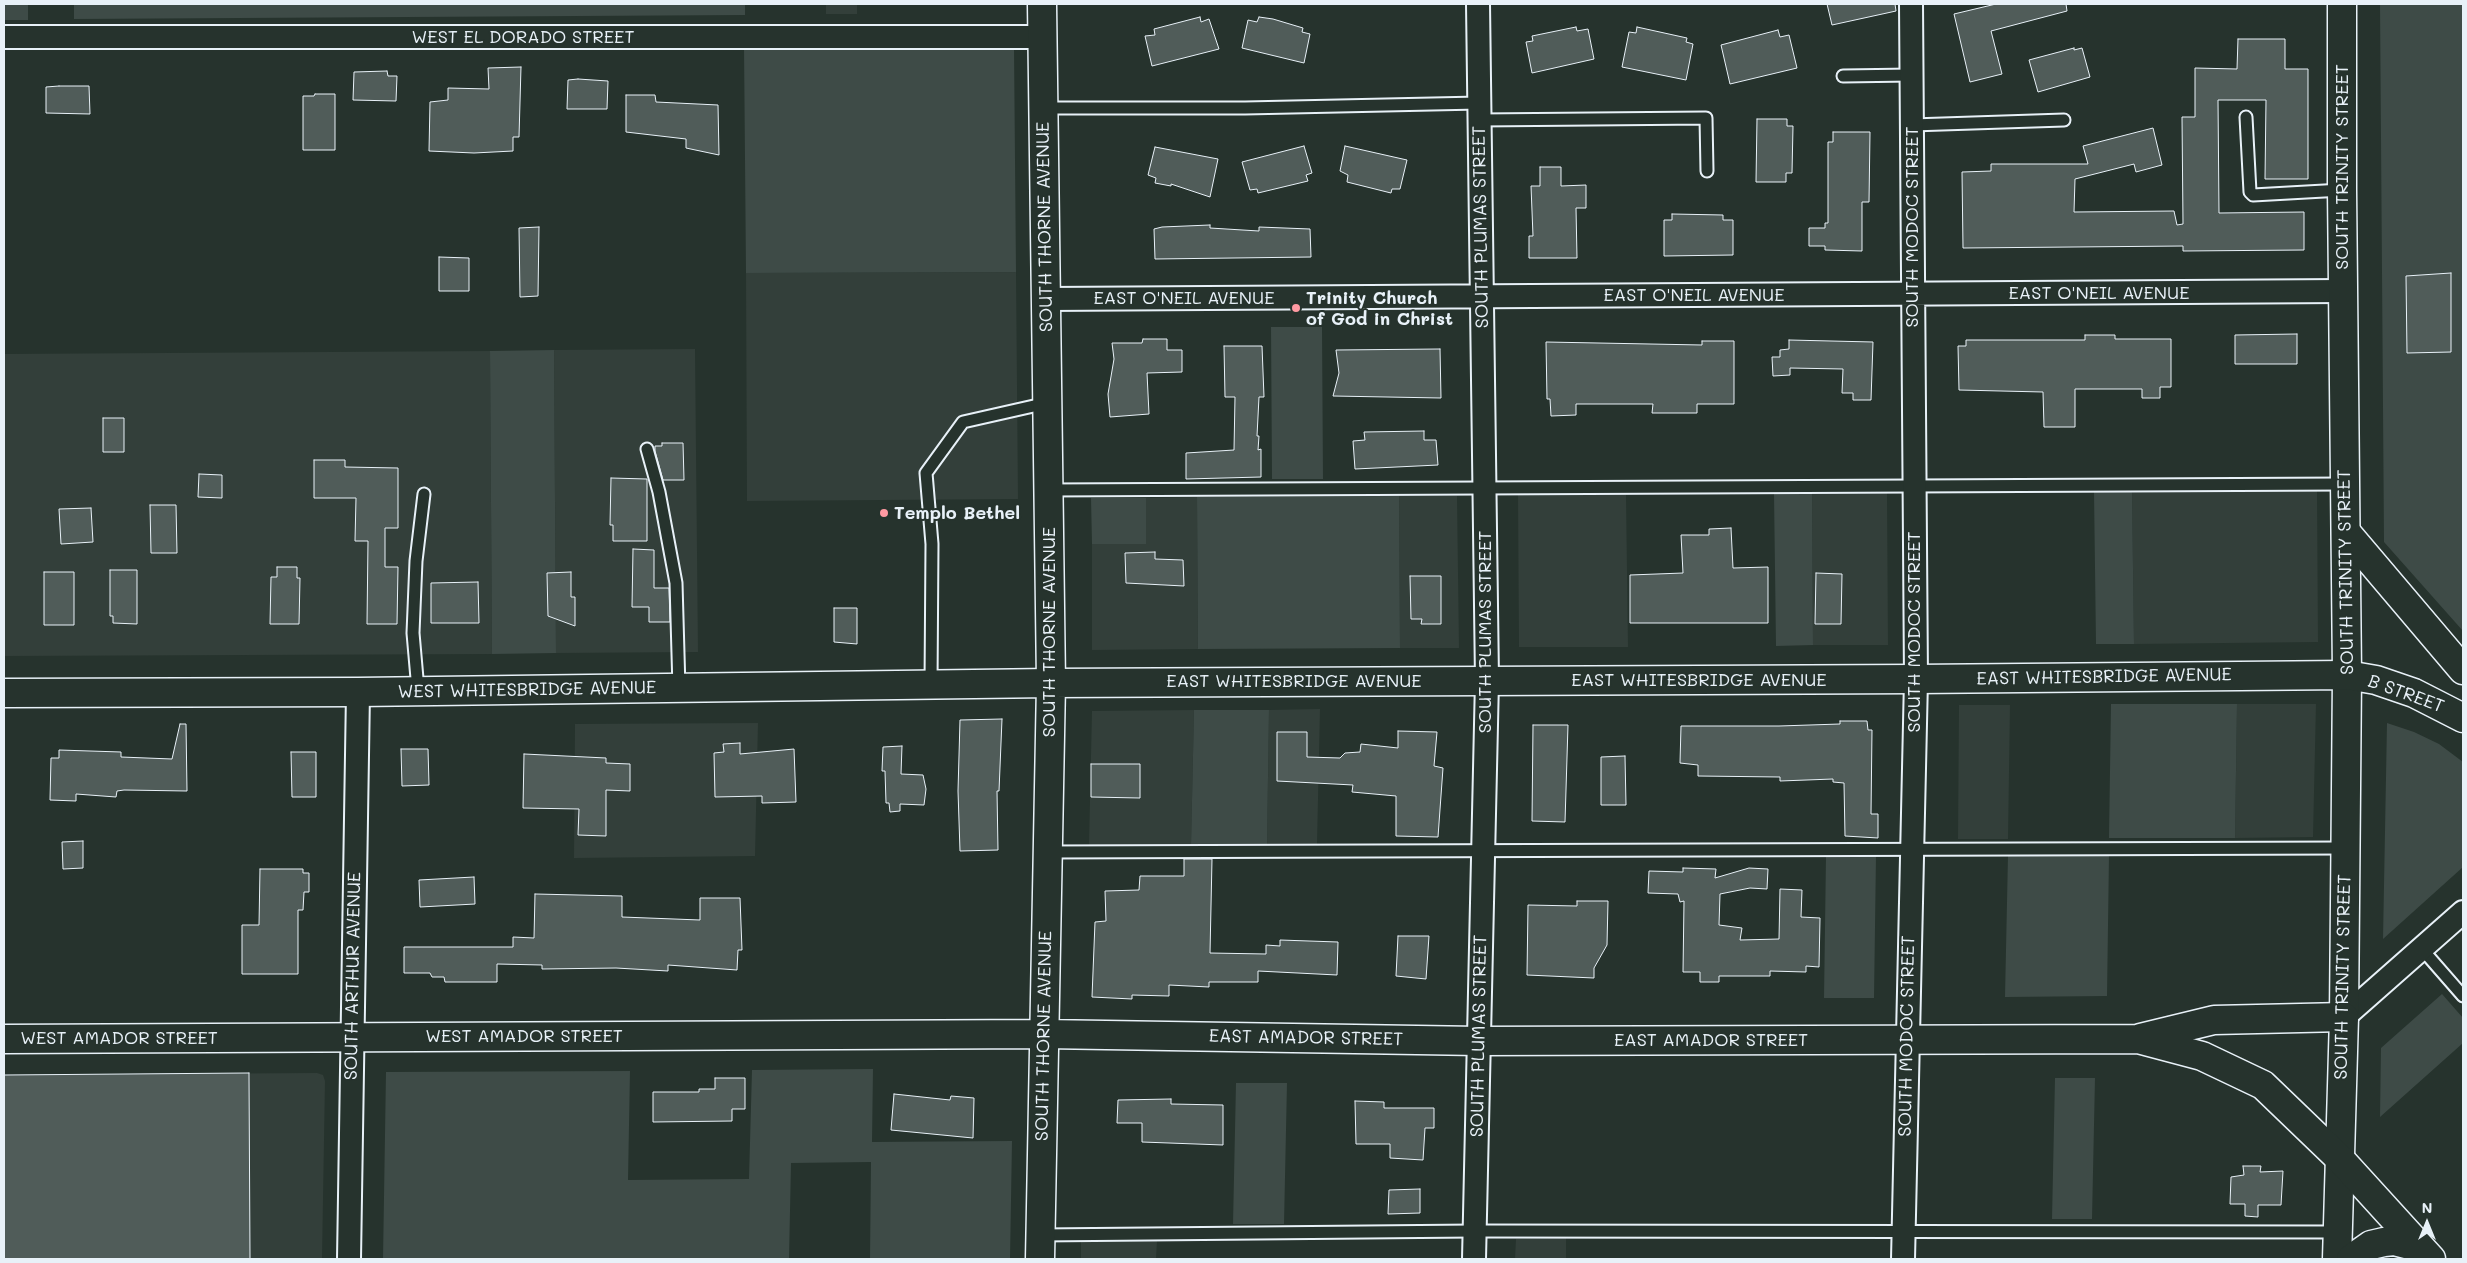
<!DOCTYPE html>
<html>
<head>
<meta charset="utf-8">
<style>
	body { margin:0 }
	#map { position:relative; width:2467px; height:1263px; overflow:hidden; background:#26332d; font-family:Mali,sans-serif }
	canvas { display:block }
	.frame { position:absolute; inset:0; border:5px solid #e8f1f8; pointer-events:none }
	.north { position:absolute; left:2402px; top:1198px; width:50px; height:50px; -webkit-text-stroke:4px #26332d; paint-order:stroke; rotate:0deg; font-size:14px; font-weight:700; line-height:20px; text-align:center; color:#e8f1f8 }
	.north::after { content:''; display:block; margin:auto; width:18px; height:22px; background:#e8f1f8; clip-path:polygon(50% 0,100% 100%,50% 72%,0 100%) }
</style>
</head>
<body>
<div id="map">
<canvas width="2467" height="1263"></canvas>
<div class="frame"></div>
<div class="north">N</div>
</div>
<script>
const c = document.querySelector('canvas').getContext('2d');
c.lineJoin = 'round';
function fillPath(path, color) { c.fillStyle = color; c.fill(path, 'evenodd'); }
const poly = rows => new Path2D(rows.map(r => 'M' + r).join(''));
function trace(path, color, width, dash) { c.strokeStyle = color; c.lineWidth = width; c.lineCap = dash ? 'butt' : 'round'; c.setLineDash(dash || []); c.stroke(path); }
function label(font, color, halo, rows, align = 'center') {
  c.font = font + ' Mali,sans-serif'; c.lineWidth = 4; c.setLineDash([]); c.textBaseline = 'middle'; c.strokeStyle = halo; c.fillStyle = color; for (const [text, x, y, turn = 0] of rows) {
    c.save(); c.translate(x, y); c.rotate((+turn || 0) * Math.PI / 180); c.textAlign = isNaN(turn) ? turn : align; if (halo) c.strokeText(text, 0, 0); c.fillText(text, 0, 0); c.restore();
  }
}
fillPath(poly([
	[826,4,857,4,857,14,826,14],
	[1016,272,1018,499,747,501,746,273],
	[695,349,698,652,556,653,554,350],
	[490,351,492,654,4,656,4,354],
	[2317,491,2318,642,2134,644,2132,492],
	[1887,493,1888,645,1813,645,1812,494],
	[1518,495,1626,495,1628,647,1519,647],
	[1399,496,1457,496,1459,648,1400,648],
	[1197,497,1198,649,1092,650,1092,544,1146,544,1146,498],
	[2237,704,2316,704,2313,837,2235,838],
	[1959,705,2010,705,2008,839,1958,839],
	[1320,709,1317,844,1267,844,1269,710],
	[1194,710,1191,845,1089,845,1092,711],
	[758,723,755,856,574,858,575,724],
	[317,1073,323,1075,325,1081,322,1259,4,1259,4,1075],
	[1566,1238,1566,1259,1515,1259,1516,1239],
	[1157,1241,1156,1259,1081,1259,1081,1242]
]), '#333f3a');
fillPath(poly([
	[4,4,28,4,28,20,4,20],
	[74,4,745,4,745,15,74,19],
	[2380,4,2463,4,2463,631,2384,542],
	[744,46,1014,47,1016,272,746,273],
	[1271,327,1322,327,1323,479,1272,479],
	[554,350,556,653,492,654,490,351],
	[2094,492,2132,492,2134,644,2096,644],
	[1774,494,1812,494,1813,645,1776,646],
	[1399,496,1400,648,1198,649,1197,497],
	[1091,498,1146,498,1146,544,1092,544],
	[2111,704,2237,704,2235,838,2109,838],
	[1194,710,1269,710,1267,844,1191,845],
	[2387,723,2414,732,2439,744,2463,762,2463,867,2383,939],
	[2008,855,2109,855,2107,996,2005,997],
	[1826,856,1876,856,1874,998,1824,998],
	[2442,994,2463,1018,2463,1043,2380,1117,2381,1048],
	[873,1069,872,1142,1012,1141,1010,1259,870,1259,871,1162,791,1163,789,1259,383,1259,386,1072,630,1071,628,1180,749,1179,752,1070],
	[2055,1078,2095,1078,2092,1219,2052,1219],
	[1236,1083,1287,1083,1284,1224,1233,1224]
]), '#3e4b47');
const building = poly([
	[1827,4,1895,4,1896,11,1832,25,1827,4],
	[1996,4,2066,4,2067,11,1991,31,2002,74,1970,82,1954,14,1996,4],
	[1200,17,1201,22,1209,19,1219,49,1152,66,1145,36,1155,35,1154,29,1200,17],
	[1259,17,1273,19,1303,28,1302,32,1310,34,1304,63,1242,48,1248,20,1257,22,1259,17],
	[1576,27,1577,31,1588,29,1594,59,1532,73,1526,42,1533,41,1532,36,1576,27],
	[1637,27,1687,38,1686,42,1693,44,1686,80,1622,67,1629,32,1636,33,1637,27],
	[1778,30,1780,37,1789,35,1797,68,1730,84,1721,45,1778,30],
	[2238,39,2285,39,2285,69,2308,69,2308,179,2265,179,2266,100,2218,100,2219,213,2304,212,2304,250,2183,251,2183,246,1963,248,1962,172,1991,171,1991,164,2088,164,2083,146,2153,128,2162,165,2136,172,2134,164,2075,179,2074,212,2174,211,2177,225,2183,224,2182,117,2195,117,2195,68,2237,69,2238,39],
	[2074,48,2074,50,2082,48,2090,77,2038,92,2029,60,2074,48],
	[521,67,519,137,513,137,513,151,474,153,429,151,430,102,448,100,448,88,489,89,488,68,521,67],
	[387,71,388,76,397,76,396,101,353,100,354,72,387,71],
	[578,79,608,81,607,109,567,109,568,80,578,79],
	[59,86,89,86,90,114,46,113,46,87,59,86],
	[315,94,335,94,335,150,303,150,303,96,314,96,315,94],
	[626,95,655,95,656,102,718,105,719,155,686,148,686,139,626,132,626,95],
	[1757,119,1787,119,1787,126,1793,126,1792,173,1786,173,1786,182,1756,182,1757,119],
	[1833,132,1870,132,1869,202,1862,202,1862,251,1825,250,1825,246,1809,246,1809,228,1825,228,1825,223,1828,223,1828,142,1833,142,1833,132],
	[1304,146,1312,173,1306,175,1308,181,1258,193,1257,189,1250,190,1242,162,1304,146],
	[1345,146,1407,160,1400,189,1392,189,1391,193,1347,182,1348,175,1340,171,1345,146],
	[1155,147,1218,159,1210,197,1171,184,1171,186,1155,183,1156,178,1148,175,1155,147],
	[1540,167,1561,167,1561,186,1586,185,1586,208,1576,208,1577,258,1529,258,1529,236,1533,236,1531,186,1540,186,1540,167],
	[1672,214,1723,215,1723,220,1733,220,1733,255,1664,256,1664,220,1672,220,1672,214],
	[1210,225,1210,228,1259,231,1259,227,1310,229,1311,257,1155,259,1154,229,1162,227,1210,225],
	[539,227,538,296,520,297,519,228,539,227],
	[439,257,469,258,469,291,439,291,439,257],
	[2451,273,2451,352,2407,353,2406,276,2451,273],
	[2297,334,2297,364,2235,364,2235,335,2297,334],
	[2085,335,2115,335,2115,339,2171,339,2171,387,2160,387,2160,398,2142,398,2142,389,2075,389,2075,427,2044,427,2043,392,1959,390,1958,346,1966,346,1966,340,2085,340,2085,335],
	[1143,339,1167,339,1167,350,1182,350,1182,372,1147,373,1149,414,1110,417,1108,394,1114,359,1112,343,1142,343,1143,339],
	[1789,340,1873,342,1871,400,1853,400,1853,393,1842,393,1843,369,1790,368,1790,375,1773,376,1772,357,1780,357,1780,350,1789,349,1789,340],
	[1702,341,1734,341,1734,404,1697,404,1697,413,1652,413,1653,404,1576,404,1576,415,1551,416,1550,399,1547,399,1546,342,1702,345,1702,341],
	[1224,346,1262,346,1264,397,1259,397,1257,436,1259,436,1258,450,1261,449,1261,477,1186,479,1186,453,1234,450,1235,397,1225,397,1224,346],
	[1440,349,1441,398,1333,396,1339,373,1336,350,1440,349],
	[103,418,124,418,124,452,103,452,103,418],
	[1424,431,1424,440,1436,440,1438,465,1355,469,1353,441,1365,440,1364,432,1424,431],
	[662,443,683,443,684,480,663,480,655,451,655,446,662,446,662,443],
	[314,460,345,460,345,467,398,468,398,528,385,528,385,567,398,567,397,624,367,624,368,541,355,541,356,498,314,498,314,460],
	[199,474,222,475,222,498,198,497,199,474],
	[611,478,647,479,647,541,613,541,613,525,610,525,611,478],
	[150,505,176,505,177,553,151,553,150,505],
	[91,508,93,542,61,544,59,509,91,508],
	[1731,528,1733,568,1768,567,1768,623,1630,623,1630,575,1683,573,1681,535,1709,535,1709,529,1731,528],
	[633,549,654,550,654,588,669,588,670,622,649,622,649,607,632,607,633,549],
	[1155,552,1155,559,1183,560,1184,586,1126,583,1125,553,1155,552],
	[277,567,297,567,297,578,300,578,299,624,270,624,271,577,277,577,277,567],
	[110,570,137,570,137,624,113,623,113,616,110,616,110,570],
	[44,572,74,572,74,625,44,625,44,572],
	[571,572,571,597,575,597,575,626,548,616,547,573,571,572],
	[1816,573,1842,574,1841,624,1815,624,1816,573],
	[1410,576,1441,576,1441,624,1421,624,1422,619,1411,619,1410,576],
	[478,582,479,623,431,623,431,583,478,582],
	[834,608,857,608,857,644,834,642,834,608],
	[1002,719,999,791,997,791,998,850,960,851,958,791,960,720,1002,719],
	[1840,721,1867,721,1868,730,1872,730,1871,814,1878,814,1878,838,1845,836,1844,783,1833,782,1833,779,1780,781,1780,777,1698,776,1698,765,1680,763,1681,726,1779,726,1840,724,1840,721],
	[180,724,186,724,187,791,124,790,117,791,116,797,76,794,76,801,50,800,51,758,59,758,59,750,121,752,121,757,172,759,180,724],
	[1533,725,1568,725,1565,822,1532,821,1533,725],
	[1398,731,1437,732,1434,766,1443,768,1438,837,1396,836,1396,796,1352,792,1353,785,1277,781,1277,732,1307,732,1307,757,1340,758,1345,753,1360,752,1361,744,1398,748,1398,731],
	[740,743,740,754,794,749,796,802,762,803,762,796,715,797,714,753,724,752,723,744,740,743],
	[902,746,901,774,923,775,926,789,924,805,900,804,900,811,890,812,889,803,886,803,885,771,882,771,883,747,902,746],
	[401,749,428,749,429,785,402,786,401,749],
	[291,752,316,752,316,797,292,797,291,752],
	[524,754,606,758,606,763,630,764,630,791,606,790,606,836,578,835,579,809,523,808,524,754],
	[1625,756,1626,805,1601,805,1601,757,1625,756],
	[1091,764,1140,764,1140,798,1091,797,1091,764],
	[83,841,83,868,63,869,62,842,83,841],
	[1184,859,1212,859,1210,953,1266,954,1266,945,1280,946,1280,940,1338,942,1337,975,1258,971,1258,982,1209,982,1209,987,1169,985,1169,996,1132,995,1132,999,1092,997,1095,922,1106,921,1105,891,1139,890,1140,876,1184,876,1184,859],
	[1683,868,1716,869,1715,878,1749,868,1768,869,1767,889,1750,888,1720,894,1719,925,1742,928,1740,940,1779,939,1780,889,1802,890,1801,917,1820,918,1819,967,1806,966,1806,972,1770,971,1770,976,1719,976,1719,982,1700,982,1700,972,1683,972,1684,901,1680,902,1678,894,1648,893,1649,871,1683,872,1683,868],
	[260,869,303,869,303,873,309,873,309,892,304,892,303,910,298,910,298,974,242,974,242,925,259,925,260,869],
	[474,877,475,904,420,907,419,880,474,877],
	[535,894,622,896,622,917,700,920,700,898,740,898,742,950,738,950,737,970,668,965,668,971,616,968,542,969,542,965,497,964,497,982,445,982,444,977,432,977,430,973,404,973,404,947,513,947,513,937,534,938,535,894],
	[1577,901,1608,901,1607,945,1594,968,1594,978,1527,975,1528,905,1577,906,1577,901],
	[1398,936,1429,936,1426,979,1396,976,1398,936],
	[249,1073,250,1259,4,1259,4,1075,249,1073],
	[715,1078,745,1078,745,1109,732,1109,732,1121,653,1122,653,1092,699,1092,699,1089,715,1089,715,1078],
	[894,1094,950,1100,951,1096,974,1098,973,1138,891,1130,894,1094],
	[1171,1099,1171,1104,1223,1105,1223,1145,1142,1142,1142,1123,1117,1123,1118,1100,1171,1099],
	[1355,1101,1384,1102,1384,1108,1434,1108,1434,1128,1425,1128,1423,1160,1390,1158,1390,1144,1356,1144,1355,1101],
	[2243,1166,2261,1166,2260,1172,2283,1171,2281,1205,2258,1205,2258,1217,2245,1216,2245,1204,2230,1204,2231,1177,2244,1175,2243,1166],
	[1420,1189,1420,1213,1388,1214,1389,1190,1420,1189]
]);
fillPath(building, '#505c59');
trace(building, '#e8f1f8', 1);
const service = poly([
	[1843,76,1911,75],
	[1044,108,1245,108,1479,103],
	[2246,117,2250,192,2253,195,2342,190],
	[1479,120,1706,118,1707,171],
	[1912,125,2064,120],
	[647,449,659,492,676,583,679,689],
	[1048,490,2345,484],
	[931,685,932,544,926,473,963,422,1047,403],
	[418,690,413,633,416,561,424,494],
	[1047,852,2345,848],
	[2422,949,2463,996],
	[1040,1235,1474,1231,2338,1232]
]);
const minor = poly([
	[4,37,1043,37],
	[1046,299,2343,291],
	[2344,1017,2463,912],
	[349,1259,358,692],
	[1474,1259,1487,680,1478,4],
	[1903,1259,1916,679,1911,4]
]);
const tertiary = poly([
	[1042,4,1051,683],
	[2337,1259,2344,1017,2347,675,2342,190,2342,4]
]);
const secondary = poly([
	[2346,532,2463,670],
	[4,693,358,692,1051,683,1916,679,2347,675,2376,680,2414,693,2463,718],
	[2140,1038,2214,1020,2344,1017],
	[4,1039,1044,1034,1479,1041,2138,1039,2202,1056,2263,1085,2340,1159,2431,1259],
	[1040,1259,1051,683],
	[2351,1259,2371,1245,2384,1242,2394,1241,2421,1248]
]);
trace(service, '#e8f1f8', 15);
trace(minor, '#e8f1f8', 26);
trace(tertiary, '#e8f1f8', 31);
trace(secondary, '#e8f1f8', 31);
trace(service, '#26332d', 11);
trace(minor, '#26332d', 22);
trace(tertiary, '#26332d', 28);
trace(secondary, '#26332d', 28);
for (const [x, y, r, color] of [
	[1296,308,5,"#ff9aa2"],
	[884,513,5,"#ff9aa2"]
]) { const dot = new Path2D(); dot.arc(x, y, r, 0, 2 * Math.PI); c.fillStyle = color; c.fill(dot); trace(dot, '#26332d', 2); }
label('18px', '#e8f1f8', '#26332d', [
	["WEST EL DORADO STREET",523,37],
	["SOUTH TRINITY STREET",2342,167,-90],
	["SOUTH THORNE AVENUE",1045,227,-91],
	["SOUTH PLUMAS STREET",1481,227,-91],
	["SOUTH MODOC STREET",1912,227,-90],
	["EAST O'NEIL AVENUE",2099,293],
	["EAST O'NEIL AVENUE",1694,295],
	["EAST O'NEIL AVENUE",1184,298],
	["SOUTH TRINITY STREET",2346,572,-91],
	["SOUTH THORNE AVENUE",1049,632,-90],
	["SOUTH PLUMAS STREET",1485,632,-90],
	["SOUTH MODOC STREET",1914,632,-90],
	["EAST WHITESBRIDGE AVENUE",2104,677,-1],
	["EAST WHITESBRIDGE AVENUE",1699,680],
	["EAST WHITESBRIDGE AVENUE",1294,681],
	["WEST WHITESBRIDGE AVENUE",527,690,-1],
	["B STREET",2406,694,20],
	["SOUTH ARTHUR AVENUE",353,976,-89],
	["SOUTH TRINITY STREET",2343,977,-89],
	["WEST AMADOR STREET",524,1036],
	["SOUTH THORNE AVENUE",1044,1036,-89],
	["SOUTH PLUMAS STREET",1479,1036,-89],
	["SOUTH MODOC STREET",1907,1036,-89],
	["WEST AMADOR STREET",119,1038],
	["EAST AMADOR STREET",1306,1038,1],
	["EAST AMADOR STREET",1711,1040]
]);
label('bold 18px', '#e8f1f8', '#26332d', [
	["Trinity Church",1306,298],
	["of God in Christ",1306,319],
	["Templo Bethel",894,513]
], 'left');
</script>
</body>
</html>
